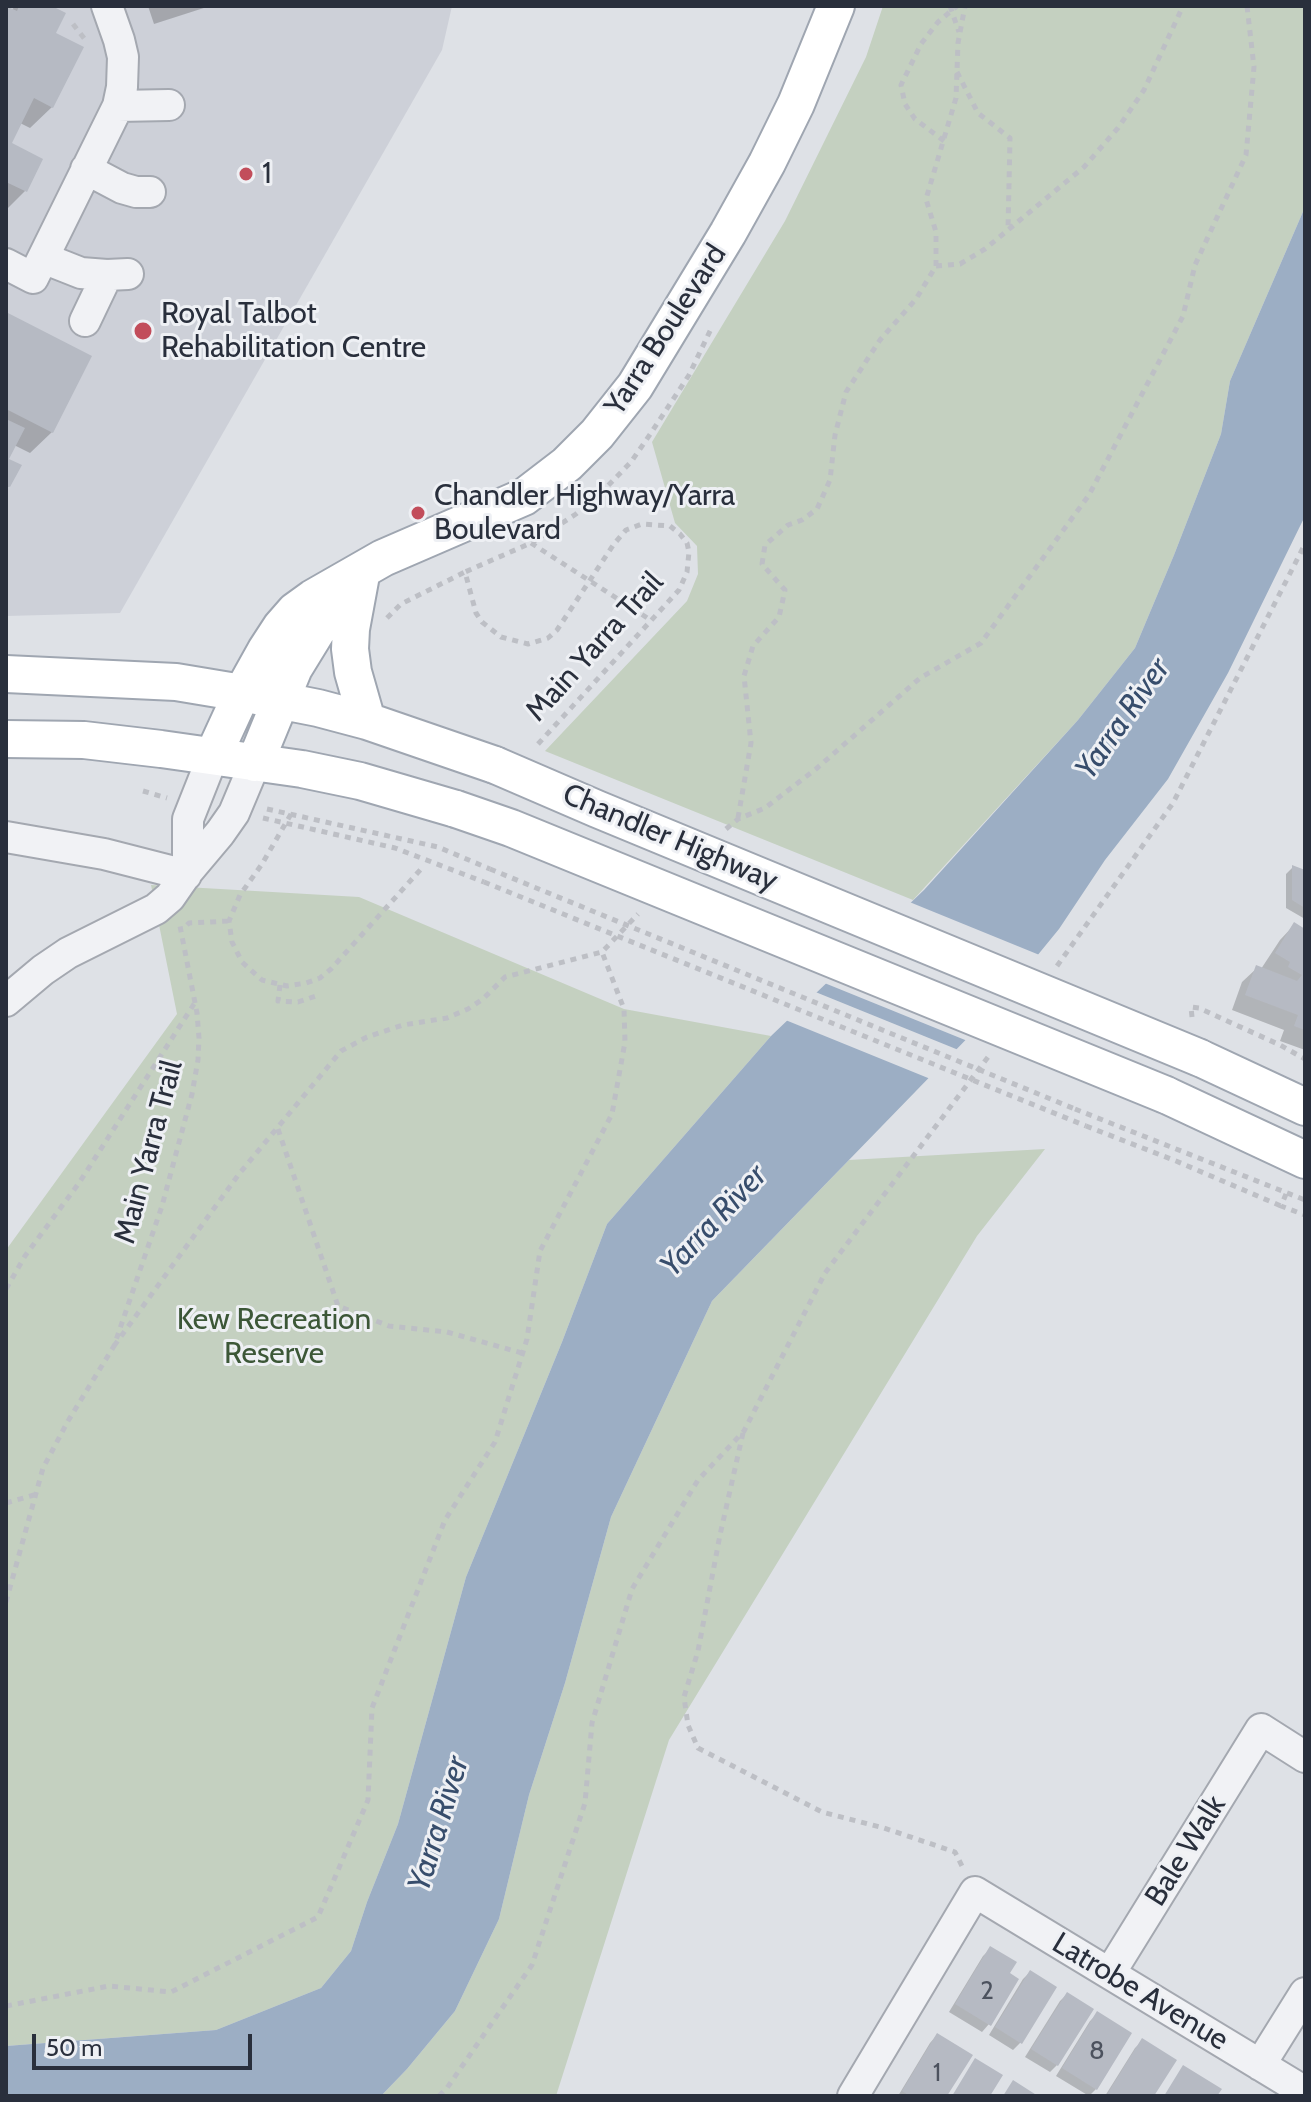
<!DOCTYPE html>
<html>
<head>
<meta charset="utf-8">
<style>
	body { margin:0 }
	#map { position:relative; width:1311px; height:2102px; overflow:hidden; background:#dee1e6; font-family:Cabin,sans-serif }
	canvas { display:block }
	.frame { position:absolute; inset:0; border:8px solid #292f3c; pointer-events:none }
	.scale { position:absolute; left:32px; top:2034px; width:220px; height:36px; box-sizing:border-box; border:4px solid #292f3c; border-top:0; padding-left:10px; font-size:24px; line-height:28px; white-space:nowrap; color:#292f3c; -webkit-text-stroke:6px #eef0f4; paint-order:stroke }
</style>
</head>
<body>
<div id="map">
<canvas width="1311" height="2102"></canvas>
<div class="frame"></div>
<div class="scale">50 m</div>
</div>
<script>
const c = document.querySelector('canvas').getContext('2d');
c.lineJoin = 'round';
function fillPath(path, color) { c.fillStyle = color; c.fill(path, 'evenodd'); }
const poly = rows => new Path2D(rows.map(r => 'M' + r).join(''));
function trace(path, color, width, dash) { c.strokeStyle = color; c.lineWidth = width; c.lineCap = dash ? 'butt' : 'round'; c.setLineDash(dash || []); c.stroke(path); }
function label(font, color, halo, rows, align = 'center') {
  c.font = font + ' Cabin,sans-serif'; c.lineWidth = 6; c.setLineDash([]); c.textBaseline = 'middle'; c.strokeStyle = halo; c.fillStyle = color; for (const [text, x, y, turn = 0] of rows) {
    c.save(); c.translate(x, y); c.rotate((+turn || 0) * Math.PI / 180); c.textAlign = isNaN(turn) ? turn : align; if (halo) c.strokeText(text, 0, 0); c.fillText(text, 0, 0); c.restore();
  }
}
fillPath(poly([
	[6,6,452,6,442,50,120,613,6,616]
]), '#cdd0d8');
fillPath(poly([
	[883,6,1305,6,1305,207,1230,381,1221,434,1174,555,1135,648,1078,720,913,900,545,751,687,601,698,574,697,546,675,523,652,442,785,221,866,57],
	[151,885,359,897,624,1009,771,1036,607,1224,562,1342,466,1577,398,1824,367,1902,351,1951,321,1988,216,2030,6,2046,6,1250,177,1014],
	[1045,1149,977,1236,669,1740,556,2096,381,2096,407,2069,455,2011,499,1919,529,1795,565,1683,611,1517,712,1301,849,1160]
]), '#c4d0c0');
fillPath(poly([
	[1305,207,1305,516,1228,673,1168,779,1105,860,1059,929,983,1022,712,1301,611,1517,565,1683,529,1795,499,1919,455,2011,407,2069,381,2096,6,2096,6,2046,216,2030,321,1988,351,1951,367,1902,398,1824,466,1577,562,1342,607,1224,771,1036,924,890,1078,720,1135,648,1174,555,1221,434,1230,381]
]), '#9caec4');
fillPath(poly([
	[907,901,1042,956,987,1025,970,1042,822,982],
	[813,991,961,1051,933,1080,783,1019]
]), '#dee1e6');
fillPath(poly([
	[16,6,47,6,53,33,52,107,30,128,20,123,9,144,41,160,25,191,6,210,6,7,11,10],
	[148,6,210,6,154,24],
	[6,315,52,432,30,453,14,445,7,460,9,486,6,489],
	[1293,867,1305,873,1305,919,1286,908,1286,874],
	[1294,925,1305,932,1305,1050,1280,1041,1284,1030,1232,1010,1242,982,1257,968,1261,969,1280,940],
	[990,1949,1007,1974,989,2024,982,2032,949,2012,983,1956],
	[1030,1972,1020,2043,1013,2050,989,2035,1023,1979],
	[1067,1994,1057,2065,1050,2072,1025,2057,1060,2001],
	[1097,2014,1096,2089,1089,2096,1056,2076,1090,2021],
	[937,2035,945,2096,898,2096,930,2043],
	[1142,2041,1152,2096,1105,2096,1135,2048]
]), '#0003');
fillPath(poly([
	[6,6,17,11,19,6,52,6,66,13,56,33,84,47,53,108,34,98,12,143,43,159,27,192,6,182],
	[6,312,92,356,53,433,6,409],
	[6,419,25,428,9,459,22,465,10,487,6,485],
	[1292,865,1305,870,1305,908,1292,900],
	[1294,922,1305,929,1305,1030,1294,1026,1298,1015,1245,995,1256,965,1297,981,1302,975,1288,967,1290,962,1275,953],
	[990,1946,1017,1962,1010,1973,1019,1979,991,2026,955,2004],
	[1030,1970,1057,1987,1022,2044,995,2027],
	[1067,1992,1094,2009,1058,2066,1031,2049],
	[1097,2011,1132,2033,1097,2090,1062,2068],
	[937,2033,973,2055,947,2096,910,2096,902,2091],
	[1142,2038,1177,2060,1154,2096,1106,2096],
	[975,2058,1003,2075,990,2096,952,2096],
	[1183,2065,1222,2089,1217,2096,1164,2096],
	[1013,2080,1038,2096,1003,2096]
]), '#b6bac3');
const minor = poly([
	[118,106,169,105],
	[86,169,122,188,136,192,150,192],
	[43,258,81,273,107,275,128,274],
	[6,264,33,278,118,106,122,87,123,57,119,40,107,6],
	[85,321,107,275],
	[6,837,104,854,186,875],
	[188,871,188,819,213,756],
	[6,1001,43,970,68,953,156,909,170,897,188,871,220,833,234,813,255,763],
	[1110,1973,1261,1729,1305,1757],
	[1260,2065,1305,1993],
	[853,2096,975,1892,1305,2092]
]);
const major = poly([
	[361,575,351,629,350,649,353,672,367,721],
	[6,674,176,682,242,693,318,708,367,721,495,765],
	[6,739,84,740,161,749,302,769,360,781,456,809],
	[213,756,242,693,266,650,281,627,295,611,313,598,383,558,524,497,567,464,597,434,635,386,728,233,767,163,796,104,836,6],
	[255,763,294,668,348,580],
	[1200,1058,1305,1107],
	[1166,1095,1305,1160]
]);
trace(minor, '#a4a8b0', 34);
trace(major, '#9fa6b1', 40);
trace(poly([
	[950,6,959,32],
	[73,24,87,42],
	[957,72,978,113,1010,138,1008,230],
	[944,141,915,119,905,104,901,85,921,44,938,22,957,6],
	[936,266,960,264,985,249,1084,167,1118,128,1144,90,1183,6],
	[531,543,652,621],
	[387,618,401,604,465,572],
	[538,744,679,590,687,572,689,552,687,543,680,534,670,526,642,524,626,530,614,544,557,630,548,638,528,644,501,637,482,622,476,613,465,572,531,543,576,514,599,495,631,462,651,433,689,375,711,329],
	[143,791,167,798],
	[267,809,438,847,490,869],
	[291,814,262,864,240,895,229,921,232,942,242,962,262,980,287,986,306,983,320,978,331,969,421,869],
	[263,818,395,848,484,882],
	[738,818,751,743,744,676,753,646,779,617,785,590,762,564,765,545,788,525,802,520,817,509,830,480,835,435,846,392,880,340,916,299,936,266,936,232,926,199,956,98,958,43,965,6],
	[726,829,738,819,765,808,816,769,920,678,981,643,1089,495,1183,316,1195,265,1246,155,1254,67,1247,6],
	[187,925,189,923,229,921],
	[1057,966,1173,803,1305,544],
	[280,985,278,1001,298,1002,316,996],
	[1192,1017,1191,1007,1199,1008,1280,1045,1305,1059],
	[1075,1109,1305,1200],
	[1086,1126,1176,1161,1281,1206],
	[278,1129,338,1306,389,1326,447,1332,522,1353],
	[1286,1194,1281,1206,1305,1215],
	[6,1289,25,1256,79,1183,194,1004],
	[114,1346,239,1174,341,1051,367,1037,403,1025,447,1018,468,1009,483,999,505,977,602,952,638,914],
	[743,1433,720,1535,698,1651,684,1697,688,1725,698,1748,822,1812,884,1828,955,1852,964,1870],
	[6,1503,34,1495],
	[6,1602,43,1468,68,1421,114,1346,162,1206,192,1094,198,1060,199,1038,197,1013,180,926],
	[6,2006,109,1986,171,1992,318,1917,368,1800,372,1708,445,1520,495,1442,527,1339,540,1251,612,1114,625,1042,624,1009,602,952],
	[439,2096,447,2088,532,1965,585,1803,592,1723,632,1589,698,1480,744,1431,825,1273,988,1057]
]), '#bdbfc5', 5, [6, 6]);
trace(minor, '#f1f2f5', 30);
trace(major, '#fff', 36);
const majorBridge = poly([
	[495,765,597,809,1200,1058],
	[456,809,511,828,1166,1095]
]);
trace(majorBridge, '#9fa6b1', 40, []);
trace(poly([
	[490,869,1075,1109],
	[484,882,1086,1126]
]), '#bdbfc5', 5, [6, 6]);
trace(majorBridge, '#fff', 36);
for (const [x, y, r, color] of [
	[246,174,8,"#c24d5b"],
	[143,331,10,"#c24d5b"],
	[418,513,8,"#c24d5b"]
]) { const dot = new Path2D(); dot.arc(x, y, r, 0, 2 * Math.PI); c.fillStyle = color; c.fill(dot); trace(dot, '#eef0f4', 3); }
label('26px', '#4c525e', null, [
	["2",987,1991],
	["8",1097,2051],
	["1",937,2073]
]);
label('30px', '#292f3c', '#eef0f4', [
	["1",262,174],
	["Royal Talbot",161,314],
	["Rehabilitation Centre",161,348],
	["Chandler Highway/Yarra",434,496],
	["Boulevard",434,530]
], 'left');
label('30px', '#292f3c', '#eef0f4', [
	["Yarra Boulevard",666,330,-57],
	["Main Yarra Trail",595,647,-48],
	["Chandler Highway",670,838,23],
	["Main Yarra Trail",149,1152,-75],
	["Bale Walk",1186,1851,-58],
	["Latrobe Avenue",1140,1992,31]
]);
label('30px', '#3c5737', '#eef0f4', [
	["Kew Recreation",274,1320],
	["Reserve",274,1354]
]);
label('italic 32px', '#374d6c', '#eef0f4', [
	["Yarra River",1123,719,-55],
	["Yarra River",714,1221,-47],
	["Yarra River",439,1824,-73]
]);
</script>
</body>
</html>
